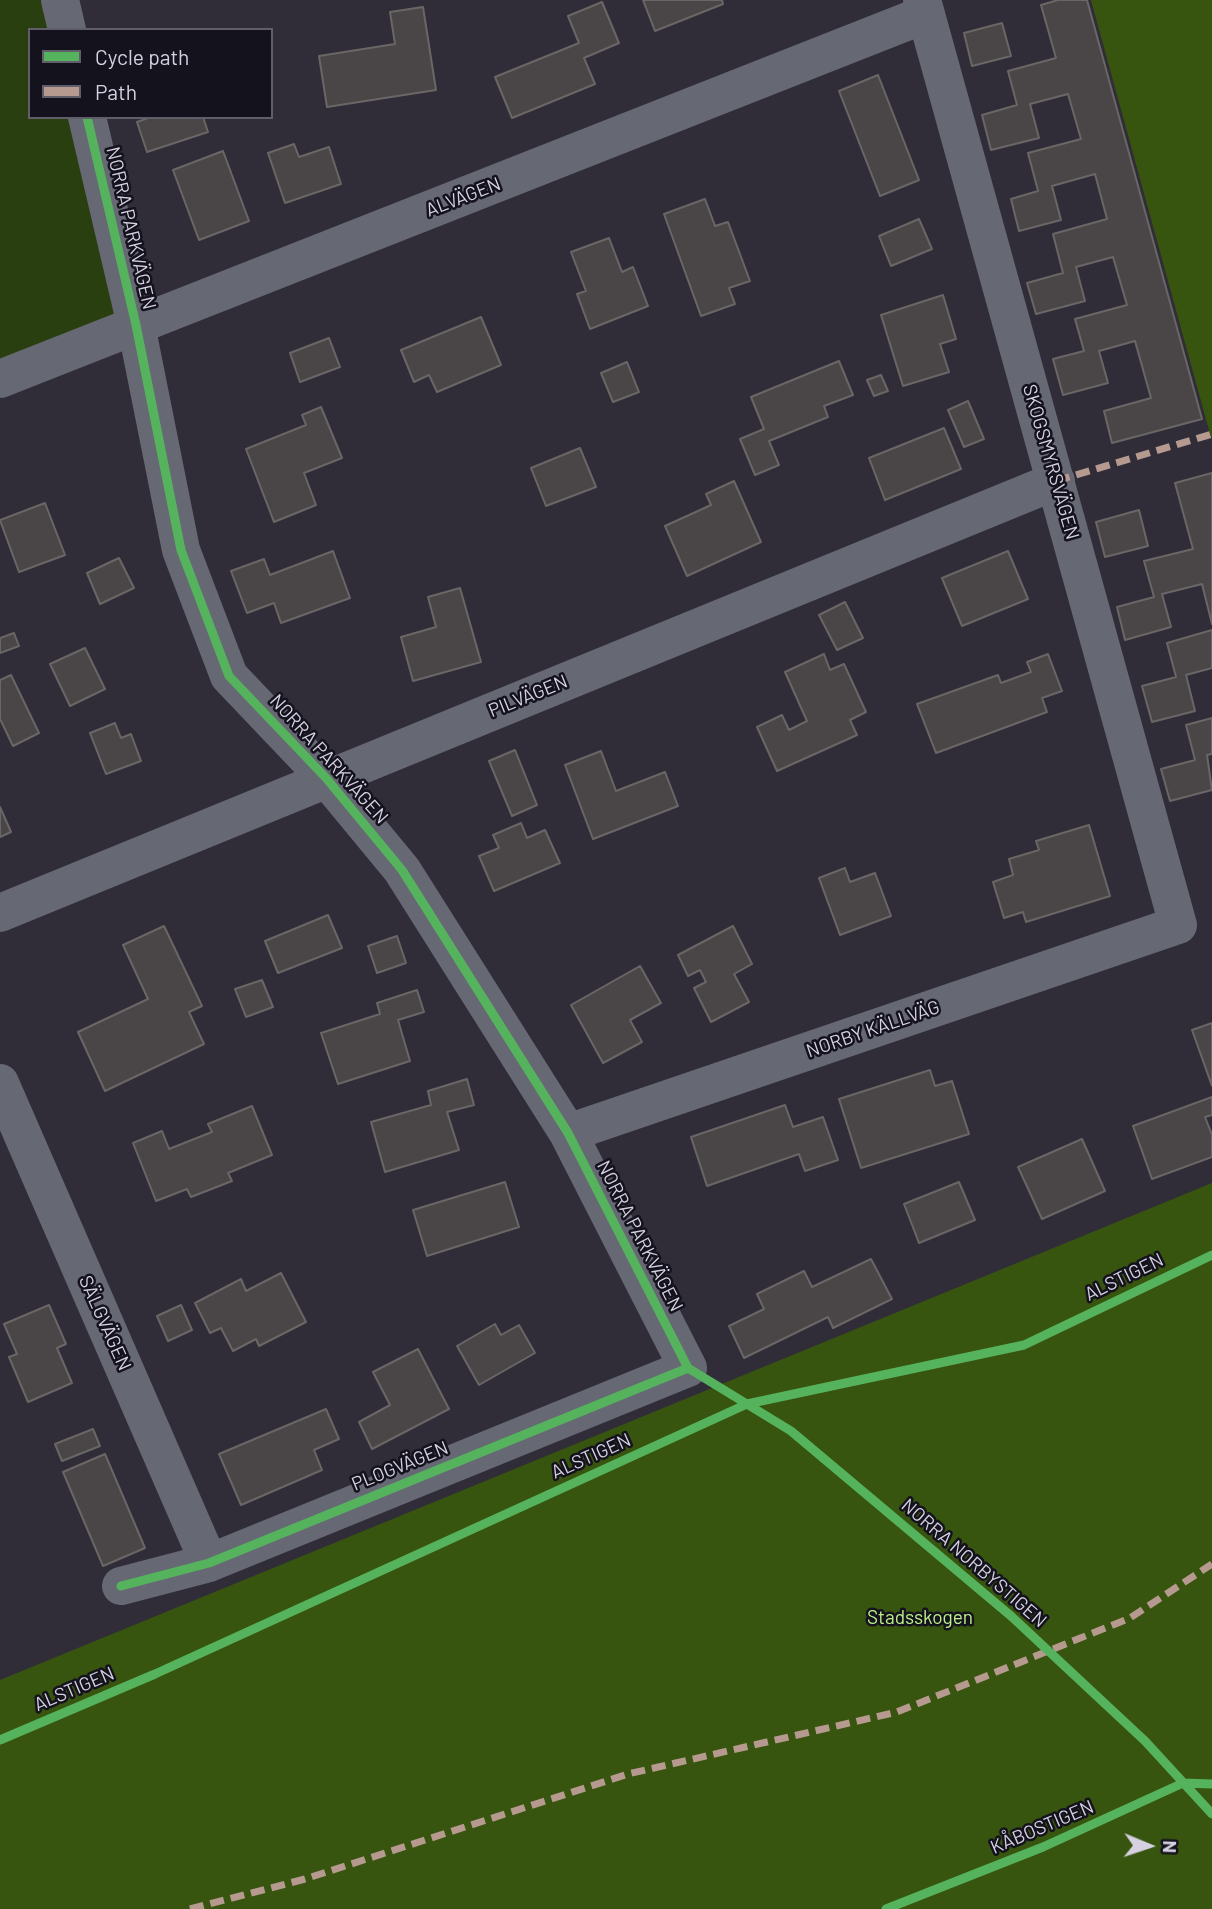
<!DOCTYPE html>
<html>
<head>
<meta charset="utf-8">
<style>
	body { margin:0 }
	#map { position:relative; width:1212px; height:1909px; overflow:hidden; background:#302d39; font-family:Barlow,sans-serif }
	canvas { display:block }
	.legend { position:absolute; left:28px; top:28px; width:245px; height:91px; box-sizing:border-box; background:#14121d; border:2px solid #615e6b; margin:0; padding:9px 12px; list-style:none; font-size:21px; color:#d5d1e1 }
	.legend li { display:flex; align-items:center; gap:14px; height:35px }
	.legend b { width:35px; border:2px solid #615e6b }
	.north { position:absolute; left:1114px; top:1811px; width:70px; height:70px; -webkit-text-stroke:5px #14121d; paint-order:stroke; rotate:92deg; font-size:19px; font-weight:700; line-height:28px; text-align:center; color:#d5d1e1 }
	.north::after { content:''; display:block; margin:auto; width:24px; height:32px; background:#d5d1e1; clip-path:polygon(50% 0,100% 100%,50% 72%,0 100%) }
</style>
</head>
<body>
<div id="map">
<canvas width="1212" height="1909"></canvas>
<ul class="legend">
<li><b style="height:9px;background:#56b35d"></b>Cycle path</li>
<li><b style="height:9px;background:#b69a8f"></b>Path</li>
</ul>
<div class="north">N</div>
</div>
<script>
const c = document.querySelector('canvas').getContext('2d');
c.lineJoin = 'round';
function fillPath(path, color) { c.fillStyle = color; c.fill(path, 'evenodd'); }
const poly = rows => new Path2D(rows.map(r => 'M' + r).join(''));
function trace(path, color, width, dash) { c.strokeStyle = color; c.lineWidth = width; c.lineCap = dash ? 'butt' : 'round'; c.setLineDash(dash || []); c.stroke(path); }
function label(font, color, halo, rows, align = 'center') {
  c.font = font + ' Barlow,sans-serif'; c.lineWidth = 5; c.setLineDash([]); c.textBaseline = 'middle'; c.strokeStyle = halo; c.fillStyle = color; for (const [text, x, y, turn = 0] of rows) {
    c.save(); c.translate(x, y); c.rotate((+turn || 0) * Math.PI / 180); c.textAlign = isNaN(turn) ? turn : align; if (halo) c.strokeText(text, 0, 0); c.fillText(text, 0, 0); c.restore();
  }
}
fillPath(poly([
	[0,0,60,0,67,30,30,30,30,117,87,117,136,325,0,379]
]), '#2a3f10');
fillPath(poly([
	[1091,0,1212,0,1212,440,1207,423],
	[1212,1183,1212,1909,0,1909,0,1680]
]), '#38550f');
const building = poly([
	[643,0,722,0,723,4,655,31,643,0],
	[1058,0,1087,0,1202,419,1112,443,1104,411,1151,398,1135,341,1099,351,1108,383,1063,395,1053,359,1084,351,1075,319,1127,305,1113,257,1076,267,1085,301,1036,314,1027,283,1063,273,1053,234,1107,219,1095,174,1052,186,1061,220,1019,231,1011,199,1038,191,1028,153,1081,139,1068,94,1030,104,1039,138,991,150,982,115,1017,105,1008,71,1056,58,1041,5,1058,0],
	[602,2,619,43,584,58,595,84,512,118,495,77,579,43,568,16,602,2],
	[423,7,436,90,327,107,319,56,395,44,390,12,423,7],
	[1002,23,1011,56,972,66,964,33,1002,23],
	[878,75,919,180,880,196,839,91,878,75],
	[151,117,203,117,208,132,147,152,137,122,151,117],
	[294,144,299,157,329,147,341,184,285,203,268,153,294,144],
	[223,151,249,221,199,240,173,170,223,151],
	[705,199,715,226,728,222,750,281,729,288,735,304,701,316,664,214,705,199],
	[919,219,932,249,891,266,879,236,919,219],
	[609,238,622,272,633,267,648,306,590,329,577,294,586,291,571,252,609,238],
	[943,295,956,339,940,344,949,372,903,386,881,315,943,295],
	[481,317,501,365,437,392,429,375,414,382,401,350,481,317],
	[329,338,340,367,300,382,290,353,329,338],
	[839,361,853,395,824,406,828,417,769,441,779,465,755,475,740,439,764,429,751,397,839,361],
	[627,362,639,392,613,402,601,373,627,362],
	[881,375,888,391,874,396,867,380,881,375],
	[968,401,984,439,964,447,948,410,968,401],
	[321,407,342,458,304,473,316,505,274,522,246,449,306,425,302,415,321,407],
	[944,428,961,469,885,500,869,458,944,428],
	[580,448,596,487,546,506,531,468,580,448],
	[1212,473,1212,624,1202,584,1162,594,1171,627,1125,640,1117,607,1154,597,1144,561,1193,549,1175,483,1212,473],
	[734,481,761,542,687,576,665,526,711,505,706,494,734,481],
	[45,503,65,555,19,572,0,520,45,503],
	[1139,510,1148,546,1105,557,1096,522,1139,510],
	[333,551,350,598,281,623,274,603,247,613,231,571,264,559,270,575,333,551],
	[1008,551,1028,599,962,626,942,578,1008,551],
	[119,558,134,588,100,604,87,573,119,558],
	[460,588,481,662,413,681,401,637,436,627,428,597,460,588],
	[845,602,863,638,837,650,819,615,845,602],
	[1212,630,1212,668,1186,675,1195,711,1152,722,1142,686,1176,677,1167,643,1212,630],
	[14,633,19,646,0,653,0,638,14,633],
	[85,648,105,689,70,706,50,664,85,648],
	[824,654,830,670,844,664,866,712,850,720,857,735,777,771,757,727,782,715,789,730,807,721,785,672,824,654],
	[1048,654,1062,691,1042,698,1047,712,936,753,917,704,998,675,1001,683,1031,672,1027,662,1048,654],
	[11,675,39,733,13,746,0,719,0,680,11,675],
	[1212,718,1212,754,1207,755,1212,790,1170,801,1161,769,1195,760,1186,725,1212,718],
	[115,723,121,738,131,734,141,761,106,774,90,733,115,723],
	[515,750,537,805,512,816,489,761,515,750],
	[601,751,616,791,665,772,678,806,593,839,565,765,601,751],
	[0,807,11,832,0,837,0,807],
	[521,823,527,838,545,830,560,863,494,891,479,856,499,848,493,835,521,823],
	[1089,825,1110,896,1026,922,1023,912,1004,918,993,882,1013,875,1009,859,1039,850,1036,841,1089,825],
	[845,868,850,882,875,873,891,916,840,935,819,878,845,868],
	[328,915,342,948,278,973,265,941,328,915],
	[164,926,202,1006,189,1012,204,1044,105,1091,78,1032,148,999,123,945,164,926],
	[733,926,752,964,734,974,749,1002,711,1022,694,988,706,982,700,970,688,976,678,955,733,926],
	[397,936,406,963,377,973,368,946,397,936],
	[640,966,661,1003,630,1020,642,1042,603,1063,571,1005,640,966],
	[262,980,273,1007,246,1017,235,989,262,980],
	[417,990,424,1012,398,1020,410,1061,338,1084,321,1033,380,1014,377,1003,417,990],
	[1212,1023,1212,1086,1192,1030,1212,1023],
	[930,1070,935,1086,952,1081,969,1134,861,1168,839,1099,930,1070],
	[467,1079,474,1105,447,1112,459,1150,385,1172,371,1122,431,1105,428,1091,467,1079],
	[1212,1097,1212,1115,1205,1117,1212,1135,1212,1157,1152,1179,1133,1126,1212,1097],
	[785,1105,793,1127,823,1117,838,1160,805,1171,799,1154,707,1186,691,1137,785,1105],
	[252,1106,272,1155,228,1173,232,1181,191,1197,187,1189,156,1201,133,1143,162,1131,169,1149,212,1132,208,1124,252,1106],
	[1082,1139,1105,1191,1042,1219,1018,1167,1082,1139],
	[505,1182,519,1227,427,1256,413,1210,505,1182],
	[959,1182,975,1220,919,1243,904,1204,959,1182],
	[871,1259,892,1299,833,1328,828,1317,744,1358,729,1326,764,1309,757,1294,804,1271,812,1287,871,1259],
	[281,1273,306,1322,259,1346,256,1339,233,1351,221,1328,210,1333,195,1303,241,1279,246,1291,281,1273],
	[49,1305,66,1344,57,1348,72,1383,28,1402,9,1357,17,1354,4,1324,49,1305],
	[181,1305,192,1330,168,1341,157,1316,181,1305],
	[495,1324,501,1335,519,1325,535,1353,479,1385,457,1346,495,1324],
	[418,1349,449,1409,372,1449,359,1422,390,1405,373,1372,418,1349],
	[326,1409,339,1439,314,1450,322,1470,241,1505,219,1454,326,1409],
	[93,1429,100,1446,62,1461,55,1444,93,1429],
	[105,1454,145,1548,103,1566,63,1472,105,1454]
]);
fillPath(building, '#4a4546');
trace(building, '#6b6666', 2);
trace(poly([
	[60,0,67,30],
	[87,117,136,325,181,550,229,676,326,778,402,870,568,1133,688,1368,209,1563,121,1586],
	[0,379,926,14],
	[0,913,1056,481],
	[0,1083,209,1563],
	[568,1133,1178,925,922,0]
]), '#666874', 38);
trace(poly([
	[1056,481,1212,434],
	[190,1909,305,1879,628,1774,897,1712,1130,1618,1212,1564]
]), '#b69a8f', 7, [14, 7]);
trace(poly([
	[87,117,136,325,181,550,229,676,326,778,402,870,568,1133,688,1368],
	[688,1368,791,1431,1011,1616,1145,1741,1212,1814],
	[121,1586,209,1563,688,1368],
	[0,1740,155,1674,747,1404,1024,1345,1212,1255],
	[886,1909,1043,1847,1183,1783,1212,1784]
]), '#56b35d', 9);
label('19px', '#d5d1e1', '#14121d', [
	["ALVÄGEN",463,197,-21],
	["NORRA PARKVÄGEN",131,228,77],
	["SKOGSMYRSVÄGEN",1051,462,74],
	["PILVÄGEN",528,696,-22],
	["NORRA PARKVÄGEN",329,759,48],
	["NORBY KÄLLVÄG",873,1029,-19],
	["NORRA PARKVÄGEN",640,1236,63],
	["ALSTIGEN",1124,1277,-26],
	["SÄLGVÄGEN",105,1323,66],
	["ALSTIGEN",591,1456,-24],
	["PLOGVÄGEN",400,1466,-22],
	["NORRA NORBYSTIGEN",974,1563,41],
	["ALSTIGEN",74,1689,-23],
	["KÅBOSTIGEN",1042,1827,-23]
]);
label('19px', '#bbf089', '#14121d', [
	["Stadsskogen",920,1618]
]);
</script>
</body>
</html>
